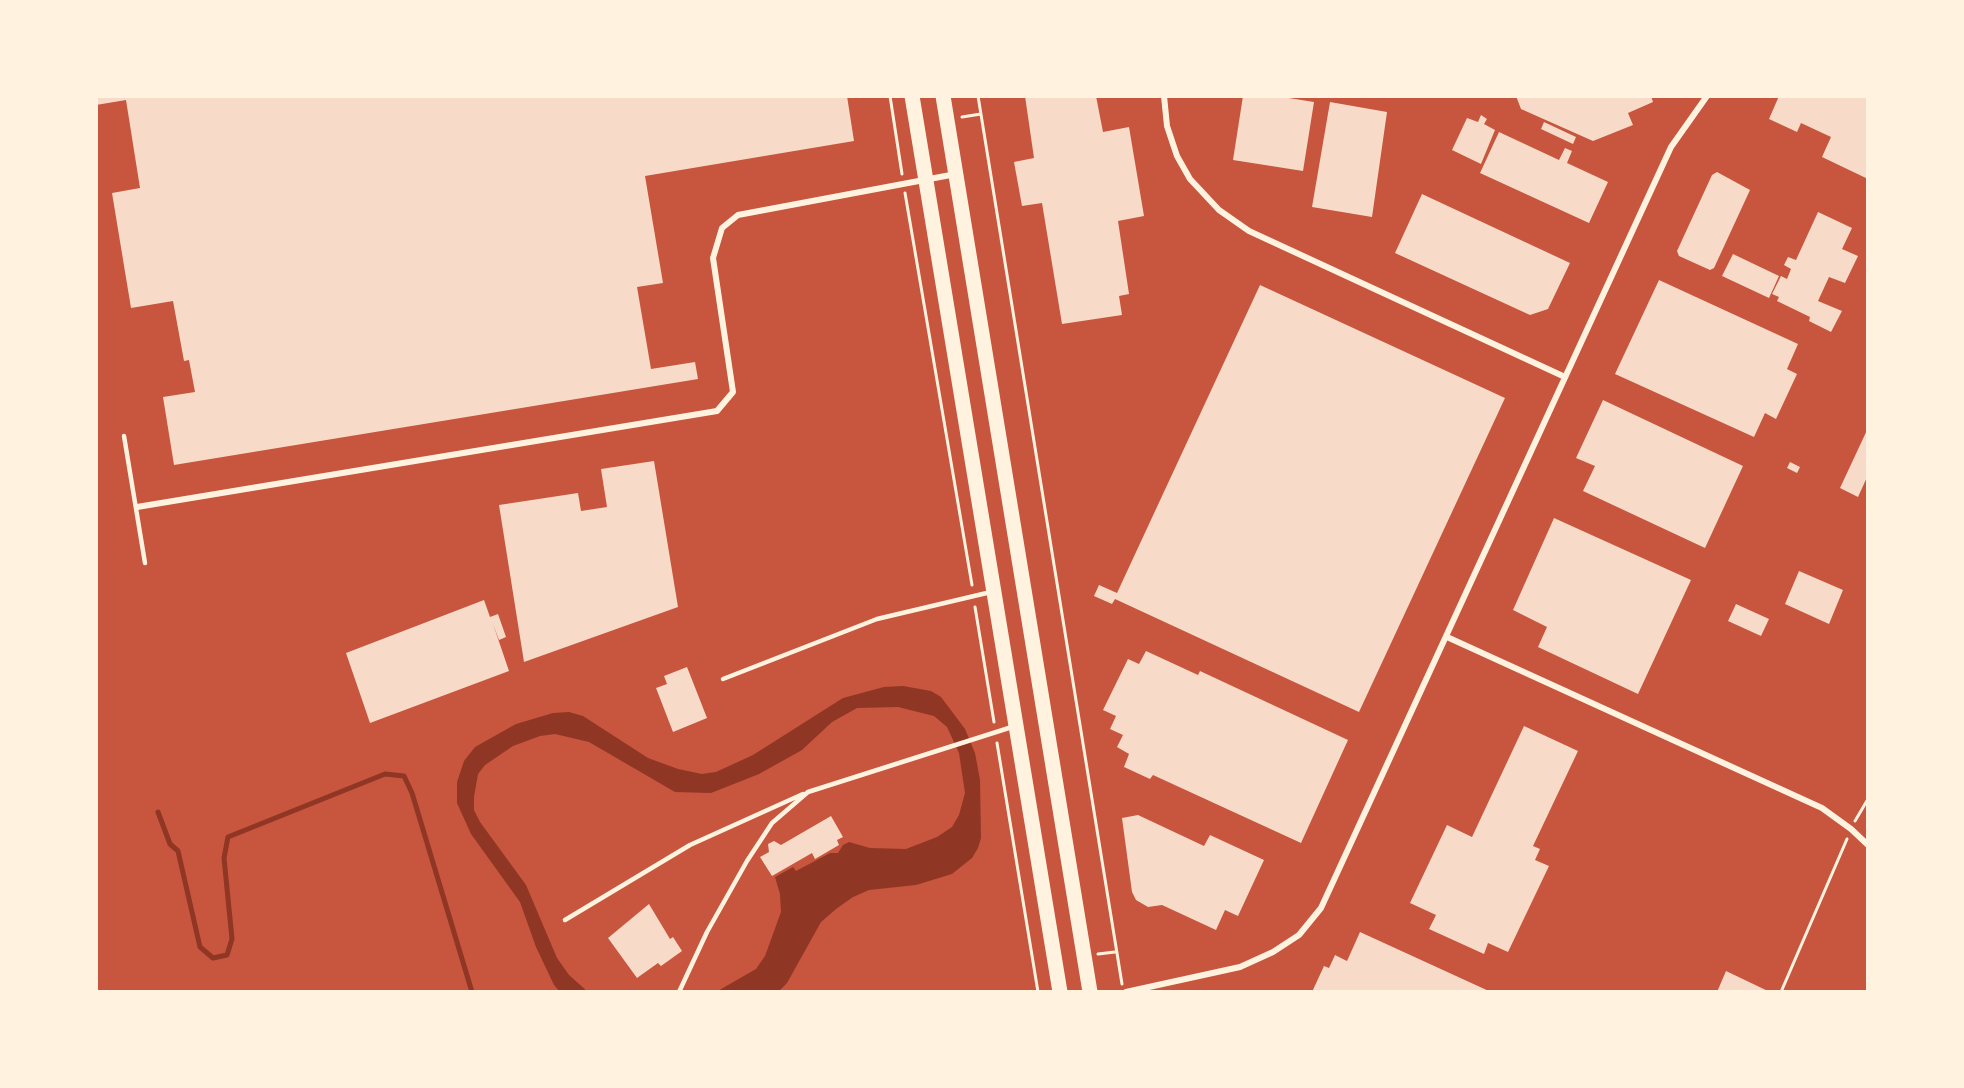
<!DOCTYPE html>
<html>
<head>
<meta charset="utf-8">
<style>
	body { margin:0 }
	#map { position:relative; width:1964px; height:1088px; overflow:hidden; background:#c8553d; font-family:Jost,sans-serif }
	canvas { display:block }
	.frame { position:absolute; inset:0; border:98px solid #fff3e0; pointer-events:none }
</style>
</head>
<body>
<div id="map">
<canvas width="1964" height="1088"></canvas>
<div class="frame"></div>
</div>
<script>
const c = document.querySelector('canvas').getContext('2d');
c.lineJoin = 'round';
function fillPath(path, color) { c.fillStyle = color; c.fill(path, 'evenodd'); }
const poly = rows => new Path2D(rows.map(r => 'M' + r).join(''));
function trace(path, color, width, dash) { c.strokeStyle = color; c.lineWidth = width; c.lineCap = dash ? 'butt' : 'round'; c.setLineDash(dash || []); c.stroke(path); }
fillPath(poly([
	[903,686,931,691,941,697,965,729,975,753,980,780,981,838,978,848,972,858,952,874,916,885,869,890,853,897,836,909,821,922,787,983,778,992,716,992,756,969,765,956,781,912,780,894,775,877,793,867,796,871,830,853,838,853,843,845,849,842,870,848,906,849,937,837,952,827,959,815,965,793,959,753,947,727,934,716,898,707,857,708,832,722,802,750,759,774,711,793,675,792,589,742,555,734,540,736,513,746,485,765,478,774,474,797,474,810,480,822,526,885,557,958,569,975,588,992,560,992,554,985,536,947,520,902,471,834,457,803,457,782,464,761,475,747,516,724,553,713,569,712,583,716,648,758,678,769,702,774,716,772,753,755,843,698,884,687]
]), '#8f3625');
trace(poly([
	[158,812,170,844,178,851,200,947,213,958,227,955,232,939,224,858,228,837,385,774,404,776,412,793,472,992]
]), '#8f3625', 5);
fillPath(poly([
	[96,96,847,96,854,141,645,176,663,283,637,287,651,369,695,362,698,379,174,465,163,397,195,392,189,360,184,361,173,301,131,308,112,193,140,188,126,100,96,105],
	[1025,96,1096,96,1103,132,1129,127,1144,216,1118,221,1129,294,1119,296,1122,315,1062,324,1042,203,1022,206,1014,162,1034,158],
	[1243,96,1276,96,1314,102,1303,171,1233,160],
	[1516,96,1651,96,1653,102,1628,113,1633,125,1593,141,1521,109],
	[1779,96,1868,96,1868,179,1822,157,1831,137,1801,123,1797,132,1769,119],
	[1330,102,1387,112,1372,217,1312,207],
	[1481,115,1487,119,1484,124,1495,130,1481,164,1452,150,1467,118,1478,122],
	[1544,122,1576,137,1573,144,1541,129],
	[1499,132,1559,160,1565,148,1572,151,1567,163,1608,182,1589,223,1480,173],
	[1717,172,1750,190,1714,268,1710,270,1679,256,1677,251,1712,175],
	[1422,194,1570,263,1548,309,1530,315,1395,253],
	[1818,212,1852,228,1842,249,1858,256,1845,283,1829,277,1818,301,1842,311,1831,332,1809,321,1810,317,1777,301,1779,297,1772,294,1781,276,1787,279,1791,269,1784,265,1788,257,1796,260],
	[1733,254,1779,276,1769,298,1722,276],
	[1659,280,1798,344,1787,369,1797,374,1776,419,1765,413,1754,437,1615,374],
	[1260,285,1505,398,1359,712,1115,599,1112,604,1094,596,1099,585,1117,593],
	[1603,400,1743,466,1705,548,1583,491,1595,466,1576,458],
	[1868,428,1868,475,1858,497,1840,488],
	[654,461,678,607,524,662,499,505,578,493,581,511,607,507,601,469],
	[1790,462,1800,467,1797,473,1787,468],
	[1554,518,1691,580,1638,694,1538,647,1547,627,1513,610],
	[1799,571,1843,590,1829,624,1785,604],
	[484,600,490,617,498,614,506,637,499,640,493,624,509,671,370,723,346,653],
	[1736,604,1769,619,1761,636,1728,621],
	[1146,651,1198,675,1200,671,1348,740,1301,843,1153,775,1150,779,1124,767,1129,754,1117,747,1123,735,1110,729,1116,716,1103,710,1128,659,1139,664],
	[687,667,707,718,673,732,656,688,667,684,664,676],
	[1524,726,1578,751,1533,846,1540,849,1535,860,1549,866,1508,952,1488,943,1484,954,1429,929,1436,915,1410,903,1447,825,1472,837],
	[1138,815,1204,846,1210,835,1264,860,1238,916,1225,910,1216,930,1162,905,1148,907,1136,900,1132,892,1122,818],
	[831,816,843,837,837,840,839,845,815,859,812,853,772,876,760,857,769,852,768,844,774,841,781,845],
	[649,904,670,939,673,937,682,951,661,966,658,963,637,978,608,938],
	[1360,932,1491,992,1312,992,1324,966,1329,968,1335,955,1347,961],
	[1726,971,1770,992,1717,992]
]), '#f7dbc8');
trace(poly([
	[890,96,902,174],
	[978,96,1122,984],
	[962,117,981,114],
	[905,193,972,585],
	[975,607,994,722],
	[997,743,1038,992],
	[1855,821,1868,799],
	[1098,954,1115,952],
	[1781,992,1847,839]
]), '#fff3e0', 3);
trace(poly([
	[124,436,145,563],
	[723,679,877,619,991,592],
	[565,920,690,845,803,794],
	[679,992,707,932,747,861,772,823,808,792,1012,727]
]), '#fff3e0', 4.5);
trace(poly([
	[1164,96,1167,126,1177,156,1190,179,1219,210,1249,231,1565,377],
	[137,507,717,411,733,392,713,258,722,228,738,215,956,174],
	[1447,637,1822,808,1851,829,1868,845],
	[1126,992,1240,967,1273,952,1299,935,1321,908,1671,147,1707,96]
]), '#fff3e0', 6);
trace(poly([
	[912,96,1060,992],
	[943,96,1090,992]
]), '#fff3e0', 15);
</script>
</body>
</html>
